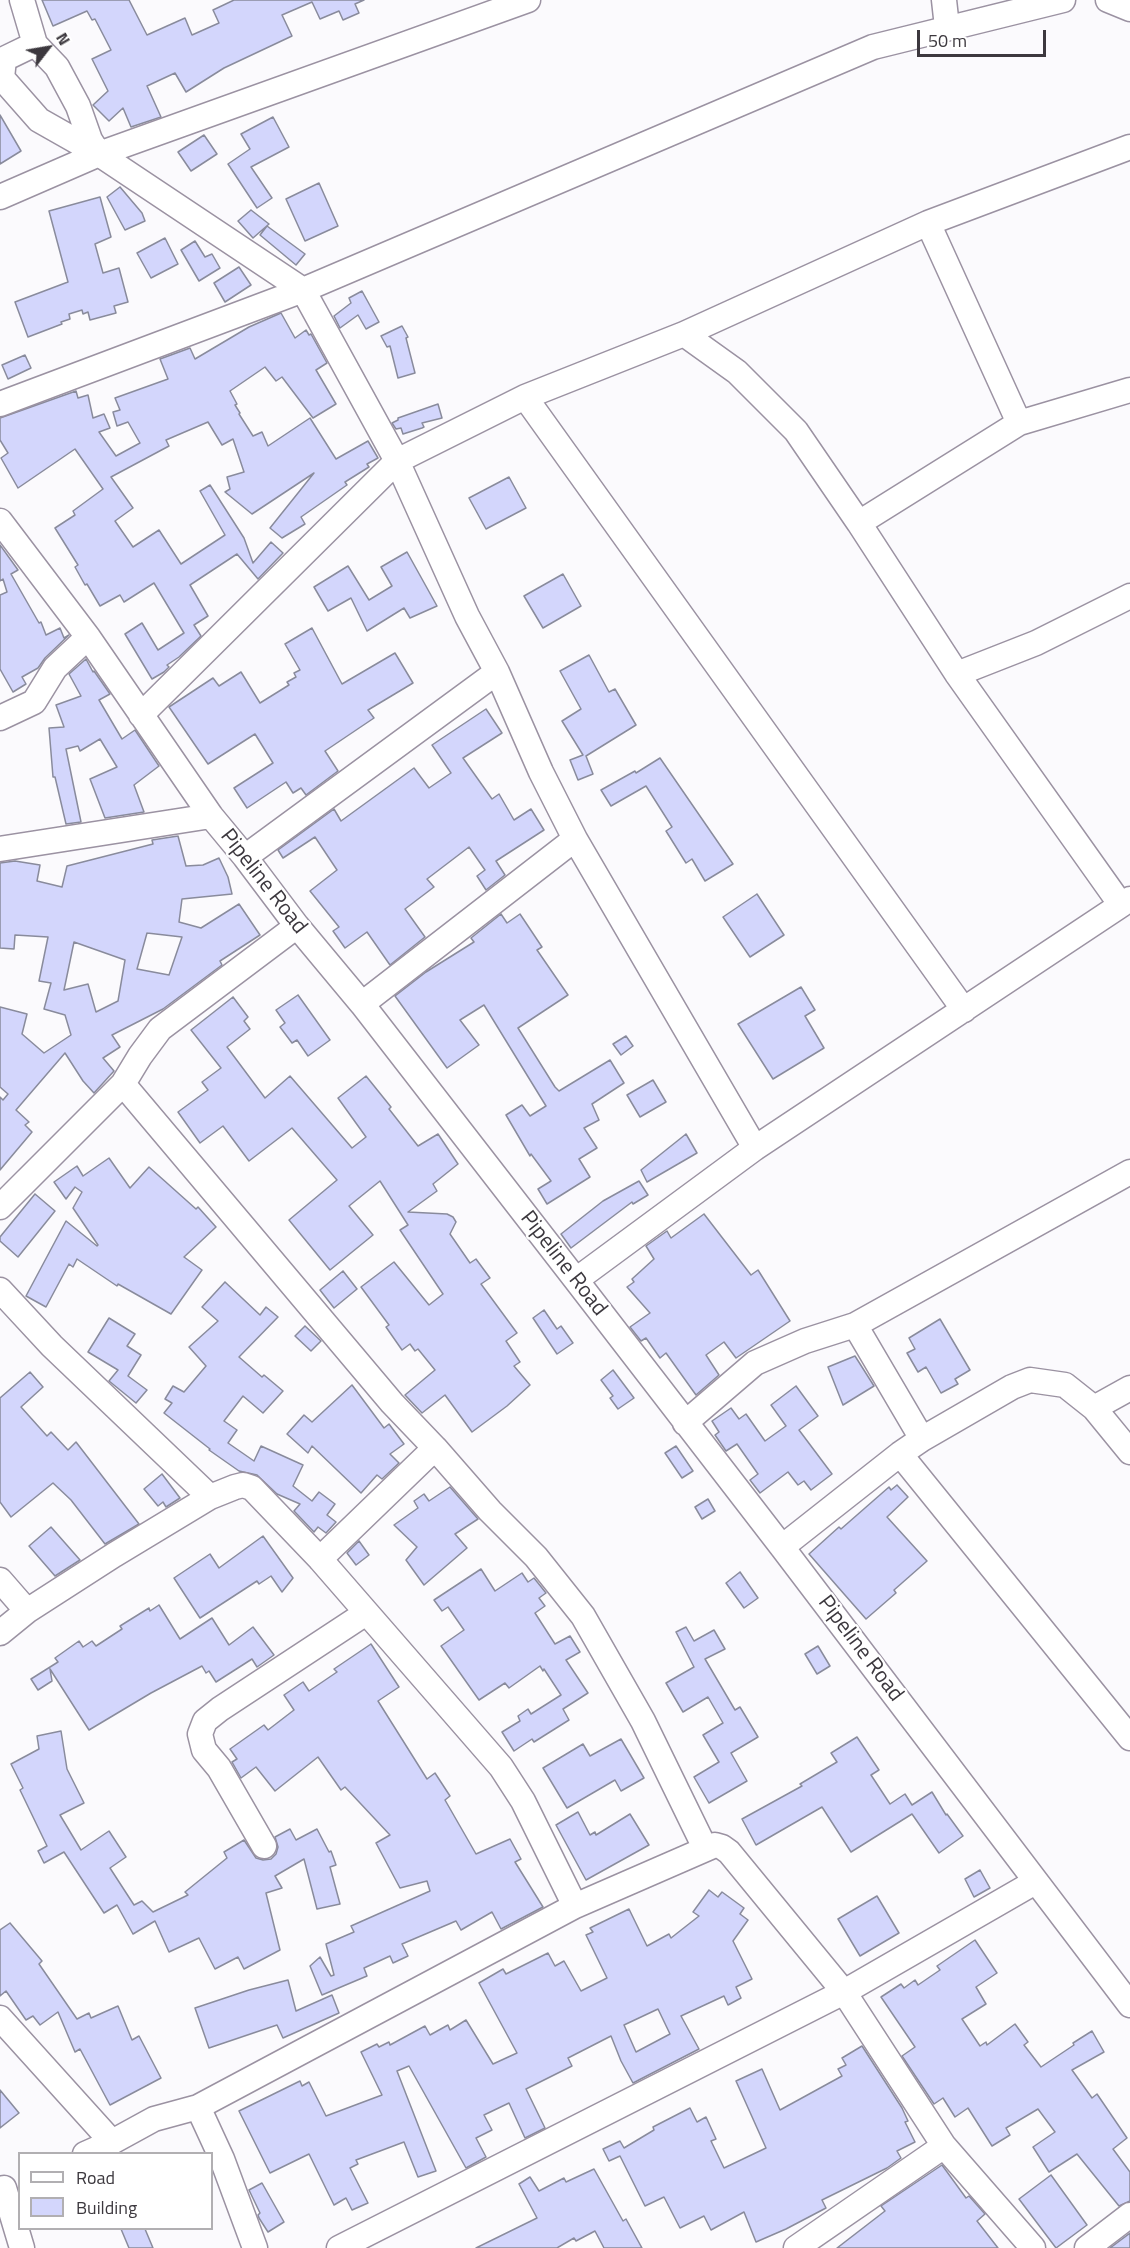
<!DOCTYPE html>
<html>
<head>
<meta charset="utf-8">
<style>
	body { margin:0 }
	#map { position:relative; width:1130px; height:2248px; overflow:hidden; background:#fbfafd; font-family:"Titillium Web",sans-serif }
	canvas { display:block }
	.legend { position:absolute; left:18px; top:2152px; width:195px; height:78px; box-sizing:border-box; background:#fff; border:2px solid #b1afb2; margin:0; padding:8px 10px; list-style:none; font-size:18px; color:#3c383e }
	.legend li { display:flex; align-items:center; gap:12px; height:30px }
	.legend b { width:30px; border:2px solid #b1afb2 }
	.north { position:absolute; left:18px; top:18px; width:60px; height:60px; -webkit-text-stroke:4px #fff; paint-order:stroke; rotate:59deg; font-size:16px; font-weight:700; line-height:24px; text-align:center; color:#3c383e }
	.north::after { content:''; display:block; margin:auto; width:21px; height:27px; background:#3c383e; clip-path:polygon(50% 0,100% 100%,50% 72%,0 100%) }
	.scale { position:absolute; left:917px; top:30px; width:129px; height:27px; box-sizing:border-box; border:3px solid #3c383e; border-top:0; padding-left:8px; font-size:18px; line-height:21px; white-space:nowrap; color:#3c383e; -webkit-text-stroke:4px #fff; paint-order:stroke }
</style>
</head>
<body>
<div id="map">
<canvas width="1130" height="2248"></canvas>
<ul class="legend">
<li><b style="height:8px;background:#fff"></b>Road</li>
<li><b style="height:16px;background:#d3d6fc"></b>Building</li>
</ul>
<div class="north">N</div>
<div class="scale">50 m</div>
</div>
<script>
const c = document.querySelector('canvas').getContext('2d');
c.lineJoin = 'round';
function fillPath(path, color) { c.fillStyle = color; c.fill(path, 'evenodd'); }
const poly = rows => new Path2D(rows.map(r => 'M' + r).join(''));
function trace(path, color, width, dash) { c.strokeStyle = color; c.lineWidth = width; c.lineCap = dash ? 'butt' : 'round'; c.setLineDash(dash || []); c.stroke(path); }
function label(font, color, halo, rows, align = 'center') {
  c.font = font + ' "Titillium Web",sans-serif'; c.lineWidth = 4.5; c.setLineDash([]); c.textBaseline = 'middle'; c.strokeStyle = halo; c.fillStyle = color; for (const [text, x, y, turn = 0] of rows) {
    c.save(); c.translate(x, y); c.rotate((+turn || 0) * Math.PI / 180); c.textAlign = isNaN(turn) ? turn : align; if (halo) c.strokeText(text, 0, 0); c.fillText(text, 0, 0); c.restore();
  }
}
const building = poly([
	[42,0,129,0,147,35,185,18,192,35,219,23,213,10,234,0,364,0,355,4,359,13,343,20,339,11,320,19,312,2,282,15,292,36,224,68,186,92,175,73,147,86,161,117,131,127,123,108,109,121,93,105,108,91,92,59,111,50,95,19,92,20,87,11,53,26,42,0],
	[0,115,21,151,0,164,0,115],
	[273,117,289,147,251,167,272,198,257,208,228,164,250,149,241,134,273,117],
	[204,135,217,154,191,171,178,152,204,135],
	[319,183,338,226,305,241,286,199,319,183],
	[120,187,142,213,145,221,125,230,107,197,120,187],
	[100,197,111,237,95,244,103,273,119,268,128,302,114,306,116,313,90,320,88,312,83,314,82,310,69,314,70,319,61,322,62,324,28,337,15,302,68,282,49,211,100,197],
	[251,210,269,224,253,238,238,221,251,210],
	[267,226,305,254,296,265,260,235,267,226],
	[165,238,178,264,151,278,137,253,165,238],
	[195,241,205,257,212,254,220,268,199,281,181,250,195,241],
	[239,267,251,285,225,302,214,283,239,267],
	[362,291,379,322,366,329,358,315,340,328,334,316,351,303,349,298,362,291],
	[281,313,295,338,306,330,309,335,311,334,327,363,316,370,336,404,313,418,282,377,276,381,265,367,230,391,237,404,235,405,240,413,239,414,253,436,262,432,268,446,310,418,336,459,368,441,378,458,367,464,369,467,345,482,347,485,301,517,305,524,282,538,270,528,314,473,252,514,225,492,230,489,227,477,244,472,233,439,222,445,208,422,166,440,169,446,111,477,133,508,115,521,133,547,159,530,181,564,225,535,200,491,210,485,244,538,253,563,271,542,283,553,258,579,237,554,190,585,208,616,194,625,201,636,179,657,167,665,169,667,164,672,152,679,125,634,142,623,158,650,184,633,154,583,124,602,120,595,100,606,87,584,85,585,75,567,78,565,55,528,75,515,73,511,103,489,75,449,18,488,1,458,8,453,0,440,0,418,76,391,78,398,88,395,93,418,104,414,110,428,99,432,116,456,140,443,128,422,117,426,113,412,120,410,115,398,168,379,160,359,190,348,195,359,249,327,281,313],
	[402,326,408,337,406,338,415,373,398,378,390,346,387,347,381,336,402,326],
	[25,355,31,368,8,379,2,365,25,355],
	[438,404,442,418,422,423,424,427,422,428,403,434,401,428,396,429,392,423,398,420,398,418,438,404],
	[509,477,526,508,486,529,469,498,509,477],
	[0,545,18,570,11,574,39,623,41,622,46,635,60,628,64,638,69,635,45,658,38,668,22,677,26,684,13,692,0,669,0,595,7,592,3,579,0,581,0,545],
	[407,552,437,606,410,618,404,608,367,631,351,598,328,611,314,587,348,566,369,600,392,586,381,567,407,552],
	[563,574,581,606,543,628,524,596,563,574],
	[312,628,342,684,395,653,413,683,368,710,374,718,325,751,338,771,306,795,301,788,293,793,286,782,247,808,234,788,273,763,255,734,208,764,169,707,213,678,219,686,241,672,260,703,289,685,287,682,296,677,294,673,300,670,285,644,312,628],
	[589,655,609,692,615,689,636,725,586,756,593,774,578,780,570,760,583,755,562,721,581,709,560,671,589,655],
	[86,659,93,672,94,671,110,694,99,700,122,739,135,730,159,766,134,785,144,812,105,818,90,779,117,767,100,739,80,751,78,746,66,749,81,822,66,824,55,777,53,777,49,728,64,727,56,705,81,696,69,674,86,659],
	[486,709,502,733,463,758,492,799,499,794,514,820,531,809,544,830,496,861,505,875,486,890,477,876,485,870,469,847,427,879,434,887,405,909,425,937,390,965,367,932,345,948,333,931,339,927,310,891,337,870,315,837,283,858,278,850,334,809,341,821,414,768,429,788,451,773,432,745,486,709],
	[660,758,733,864,705,881,692,859,686,863,666,831,672,827,646,786,611,806,601,790,635,771,636,773,660,758],
	[178,836,186,866,203,865,219,858,228,877,232,894,182,899,179,922,201,928,239,904,260,935,220,961,222,965,163,1009,112,1035,120,1047,103,1058,114,1071,94,1093,83,1081,65,1053,16,1110,29,1122,25,1125,32,1132,0,1170,0,1097,3,1100,8,1094,0,1087,0,1007,27,1014,22,1034,44,1053,71,1035,65,1015,44,1009,51,983,39,981,48,937,15,935,14,949,0,948,0,863,15,861,40,865,37,881,62,887,67,866,153,844,152,840,178,836],
	[147,933,182,937,169,975,137,969,147,933],
	[74,942,125,960,118,1001,96,1012,88,984,64,990,74,942],
	[757,894,784,935,750,957,723,917,757,894],
	[501,914,507,923,520,914,542,947,537,950,568,995,518,1028,555,1087,559,1091,610,1060,624,1083,592,1104,599,1120,584,1128,597,1148,579,1159,590,1177,547,1204,538,1189,551,1181,531,1154,530,1156,506,1115,522,1105,530,1116,546,1106,484,1005,460,1020,479,1045,447,1068,395,996,426,972,474,942,471,938,501,914],
	[801,987,815,1010,805,1016,824,1048,773,1079,738,1024,801,987],
	[298,995,330,1040,308,1056,297,1040,292,1043,280,1027,285,1023,276,1010,298,995],
	[233,997,248,1017,244,1021,250,1029,227,1047,265,1098,290,1076,352,1148,366,1137,338,1098,366,1076,391,1107,389,1109,418,1146,438,1134,458,1164,433,1184,437,1191,408,1212,447,1214,453,1217,456,1222,450,1234,470,1263,476,1259,490,1278,481,1284,517,1333,506,1341,520,1362,514,1366,530,1385,507,1406,472,1432,445,1395,422,1413,405,1395,435,1370,418,1349,415,1351,410,1344,402,1350,386,1327,389,1325,361,1287,394,1262,429,1305,443,1294,400,1230,408,1225,380,1181,349,1206,373,1235,330,1270,289,1220,337,1180,292,1128,249,1161,223,1126,200,1143,178,1112,208,1090,202,1082,221,1068,191,1030,233,997],
	[626,1036,633,1046,621,1055,613,1044,626,1036],
	[653,1080,666,1102,640,1117,627,1095,653,1080],
	[686,1134,697,1153,647,1182,641,1170,686,1134],
	[109,1158,130,1188,149,1167,196,1209,198,1207,216,1227,184,1257,202,1270,171,1314,118,1284,117,1286,77,1259,73,1267,69,1264,46,1307,26,1296,66,1221,97,1246,98,1245,73,1208,82,1192,75,1187,66,1199,54,1182,77,1166,83,1176,109,1158],
	[639,1181,648,1195,633,1204,632,1202,571,1248,561,1234,603,1201,639,1181],
	[35,1194,55,1211,18,1257,0,1241,0,1237,35,1194],
	[704,1214,751,1275,758,1270,790,1321,736,1358,724,1342,706,1355,719,1375,696,1395,666,1353,660,1358,646,1338,641,1341,630,1327,650,1313,627,1287,634,1282,632,1279,654,1259,646,1246,667,1231,671,1238,704,1214],
	[343,1271,357,1289,334,1308,320,1290,343,1271],
	[225,1282,260,1315,266,1307,278,1317,239,1357,262,1377,264,1375,283,1391,263,1413,243,1396,224,1421,237,1430,228,1443,254,1461,261,1446,303,1465,293,1486,312,1501,319,1492,335,1504,327,1515,336,1522,326,1533,318,1527,314,1532,294,1511,300,1504,277,1494,257,1475,239,1471,209,1450,210,1449,164,1413,172,1403,165,1399,173,1386,184,1392,206,1366,189,1347,218,1321,202,1307,225,1282],
	[544,1310,557,1329,561,1326,573,1343,557,1354,533,1318,544,1310],
	[109,1318,135,1334,127,1346,141,1355,128,1376,147,1390,136,1403,109,1381,118,1370,88,1352,109,1318],
	[940,1319,970,1370,955,1379,958,1384,941,1393,926,1367,918,1372,907,1353,915,1349,909,1338,940,1319],
	[305,1326,321,1341,311,1351,295,1336,305,1326],
	[855,1356,874,1386,843,1405,828,1367,855,1356],
	[613,1370,634,1398,618,1409,610,1398,613,1396,601,1380,613,1370],
	[30,1372,43,1387,21,1407,47,1436,51,1432,68,1450,76,1442,139,1524,105,1544,71,1500,53,1483,11,1517,0,1502,0,1398,30,1372],
	[352,1385,384,1428,389,1424,404,1444,390,1454,399,1463,382,1479,377,1475,361,1493,312,1446,308,1453,287,1434,304,1415,312,1422,352,1385],
	[796,1386,818,1416,799,1430,832,1474,811,1490,804,1481,798,1485,788,1472,760,1493,750,1480,758,1474,737,1444,726,1451,715,1435,719,1432,712,1421,731,1408,739,1419,746,1414,765,1441,786,1426,771,1405,796,1386],
	[676,1446,693,1471,682,1478,665,1453,676,1446],
	[162,1474,180,1498,166,1507,163,1502,158,1506,144,1489,162,1474],
	[897,1485,908,1497,887,1517,927,1561,894,1590,896,1593,866,1619,809,1554,839,1527,841,1529,889,1487,891,1490,897,1485],
	[450,1487,478,1519,455,1534,467,1548,424,1585,406,1560,417,1547,394,1525,418,1508,414,1501,424,1494,429,1501,450,1487],
	[708,1499,715,1511,702,1519,695,1507,708,1499],
	[51,1527,80,1560,55,1576,29,1546,51,1527],
	[263,1536,293,1578,282,1592,271,1576,259,1584,257,1581,200,1618,174,1578,210,1554,219,1568,263,1536],
	[359,1541,369,1555,356,1565,347,1553,359,1541],
	[481,1569,495,1591,522,1573,528,1582,534,1578,546,1593,539,1598,545,1606,535,1613,555,1644,570,1636,580,1652,566,1660,588,1693,563,1709,569,1720,534,1742,532,1739,514,1751,502,1732,520,1721,518,1716,528,1709,531,1714,561,1695,544,1669,543,1671,540,1666,509,1688,505,1683,479,1700,441,1646,464,1630,448,1607,442,1611,434,1600,481,1569],
	[740,1572,758,1598,744,1608,726,1583,740,1572],
	[159,1605,180,1639,212,1618,229,1645,253,1627,274,1655,257,1667,252,1659,216,1682,209,1671,206,1673,202,1666,151,1693,89,1730,50,1669,52,1681,38,1690,31,1679,58,1662,55,1658,79,1641,83,1647,92,1641,96,1646,122,1629,120,1626,149,1608,150,1611,159,1605],
	[686,1627,694,1641,714,1630,725,1649,705,1659,735,1710,740,1707,758,1737,731,1753,747,1781,709,1803,694,1777,719,1762,703,1735,723,1723,708,1697,683,1712,666,1683,694,1667,676,1632,686,1627],
	[371,1644,399,1687,378,1701,427,1779,435,1773,450,1796,445,1800,476,1854,510,1839,521,1859,515,1862,543,1907,501,1929,492,1912,461,1930,456,1921,402,1944,408,1956,393,1963,390,1956,364,1968,367,1976,322,1995,310,1966,320,1957,331,1976,334,1975,326,1944,354,1932,351,1926,430,1891,427,1881,400,1888,376,1843,390,1835,345,1787,341,1790,318,1757,275,1791,256,1767,241,1778,232,1762,237,1759,230,1749,264,1725,268,1730,294,1710,284,1695,303,1682,309,1691,337,1672,334,1669,371,1644],
	[818,1646,830,1666,817,1674,805,1654,818,1646],
	[61,1731,67,1769,84,1803,60,1815,81,1850,109,1831,126,1857,110,1868,134,1905,142,1901,153,1912,188,1895,185,1892,227,1858,224,1852,244,1840,256,1858,263,1860,271,1859,276,1854,278,1847,275,1837,290,1829,296,1840,317,1829,329,1852,331,1851,336,1865,330,1867,340,1904,317,1909,304,1859,275,1876,282,1888,266,1893,280,1950,244,1969,238,1957,215,1969,199,1938,169,1952,155,1921,133,1934,117,1905,104,1913,64,1852,44,1863,38,1851,47,1846,20,1790,23,1788,11,1764,39,1749,37,1736,61,1731],
	[857,1737,879,1770,871,1775,890,1804,905,1794,912,1805,932,1792,946,1815,947,1814,963,1836,939,1853,912,1814,851,1852,822,1807,756,1845,742,1819,802,1786,800,1784,837,1762,831,1753,857,1737],
	[621,1739,644,1778,621,1791,615,1780,567,1808,543,1768,583,1744,590,1756,621,1739],
	[578,1812,590,1835,595,1832,596,1835,630,1814,649,1845,586,1880,556,1825,578,1812],
	[980,1870,990,1888,974,1897,965,1879,980,1870],
	[709,1890,718,1897,722,1892,744,1908,740,1914,748,1920,733,1941,752,1979,736,1987,741,1998,728,2005,724,1996,681,2016,699,2049,633,2083,621,2061,611,2036,568,2058,572,2066,526,2089,545,2128,525,2138,509,2103,484,2115,492,2130,476,2138,486,2157,466,2168,409,2066,397,2071,436,2171,418,2177,404,2142,356,2160,358,2164,350,2168,368,2203,352,2210,346,2198,334,2205,309,2154,270,2173,239,2111,300,2081,302,2086,309,2082,326,2116,382,2095,361,2052,377,2044,379,2047,389,2042,390,2045,425,2026,430,2035,448,2025,450,2030,466,2020,493,2064,517,2053,479,1983,503,1969,506,1974,548,1953,555,1966,564,1961,581,1991,607,1978,586,1935,593,1932,590,1928,629,1909,647,1946,669,1934,671,1938,699,1916,693,1912,709,1890],
	[658,2009,670,2034,636,2052,624,2025,658,2009],
	[877,1896,899,1933,860,1956,838,1919,877,1896],
	[10,1923,42,1961,39,1964,77,2019,89,2013,91,2018,118,2006,132,2040,139,2036,161,2078,110,2105,80,2049,75,2052,58,2012,40,2025,33,2016,26,2020,6,1991,0,1996,0,1930,10,1923],
	[975,1940,997,1973,976,1987,986,2004,962,2019,980,2046,986,2042,987,2045,1015,2024,1028,2042,1024,2045,1041,2067,1074,2045,1073,2043,1092,2031,1104,2052,1072,2070,1092,2098,1097,2094,1127,2138,1113,2149,1130,2172,1130,2201,1119,2206,1077,2154,1049,2172,1033,2147,1055,2132,1038,2109,1006,2128,1010,2135,992,2146,968,2108,955,2117,943,2098,934,2104,902,2056,915,2047,881,1997,901,1984,904,1988,915,1980,918,1985,940,1970,937,1966,975,1940],
	[288,1980,296,2011,332,1995,339,2013,283,2038,277,2025,209,2048,195,2008,249,1990,288,1980],
	[862,2046,902,2108,908,2121,905,2122,915,2142,897,2151,901,2158,887,2168,822,2200,826,2208,786,2229,756,2242,744,2212,711,2230,704,2216,680,2228,664,2197,645,2206,620,2156,609,2161,603,2149,620,2141,624,2148,654,2130,653,2127,690,2108,697,2122,706,2117,716,2139,711,2141,724,2168,766,2148,736,2081,762,2069,780,2110,842,2076,838,2069,846,2065,842,2058,862,2046],
	[0,2090,19,2113,0,2128,0,2090],
	[942,2165,966,2198,969,2196,985,2214,977,2221,998,2248,837,2248,885,2211,881,2206,942,2165],
	[594,2169,623,2221,626,2219,642,2248,604,2248,595,2231,576,2241,574,2238,557,2248,476,2248,537,2218,519,2184,530,2177,539,2191,564,2178,566,2182,594,2169],
	[1051,2175,1087,2225,1056,2248,1019,2199,1051,2175],
	[262,2183,284,2222,268,2232,259,2218,258,2215,260,2213,249,2190,262,2183],
	[121,2229,145,2229,153,2248,129,2248,121,2229],
	[1130,2233,1130,2248,1110,2248,1130,2233]
]);
fillPath(building, '#d3d6fc');
trace(building, '#898b9c', 1.5);
const minor = poly([
	[22,0,35,44,4,59,2,78,39,120,99,154,303,290,397,461,467,616,497,672,541,772,575,839],
	[944,0,947,27],
	[1108,0,1130,9],
	[35,44,57,67,78,106,90,140,99,154],
	[0,197,99,154,528,0],
	[928,223,1019,423],
	[684,334,737,372,796,431,859,523,957,674,1121,905],
	[525,397,964,1010],
	[0,404,303,290,873,47,1063,0],
	[0,521,88,637,211,816,245,857,297,926,362,1004,576,1280,782,1547,1130,2005],
	[859,523,1019,423,1130,390],
	[957,674,1036,643,1130,596],
	[141,715,397,461,525,397,684,334,928,223,1130,147],
	[0,718,34,702,55,668,88,637],
	[0,849,211,816],
	[245,857,497,672],
	[362,1004,575,839,755,1148],
	[123,1084,392,1403,435,1448,490,1511,536,1557,583,1616,643,1721,705,1848],
	[0,1207,123,1084,140,1056,160,1029,297,926],
	[576,1280,755,1148,1130,899],
	[0,1290,52,1346,210,1497],
	[855,1325,922,1439],
	[1094,1408,1130,1388],
	[685,1423,755,1363,805,1341,855,1325,1130,1172],
	[900,1454,1130,1738],
	[782,1547,900,1454,922,1439,1012,1387,1030,1380,1065,1385,1094,1408,1130,1452],
	[320,1559,435,1448],
	[0,1580,27,1611],
	[0,1633,27,1611,114,1555,210,1497,235,1487,243,1485,252,1488,320,1559,501,1767,523,1801,575,1906],
	[264,1846,219,1768,204,1750,200,1734,205,1721,220,1709,366,1613],
	[0,2018,112,2142],
	[198,2107,222,2159,255,2248],
	[85,2154,112,2142,154,2119,198,2107,575,1906,715,1845,722,1847,729,1852,844,1992,944,2146,1033,2248],
	[4,2188,22,2248],
	[339,2248,844,1992,1035,1882],
	[796,2248,944,2146],
	[1087,2248,1130,2215]
]);
trace(minor, '#9b92a2', 27);
trace(minor, '#fff', 24);
label('22px', '#3c383e', '#fff', [
	["Pipeline Road",263,882,52],
	["Pipeline Road",563,1264,52],
	["Pipeline Road",860,1649,53]
]);
</script>
</body>
</html>
